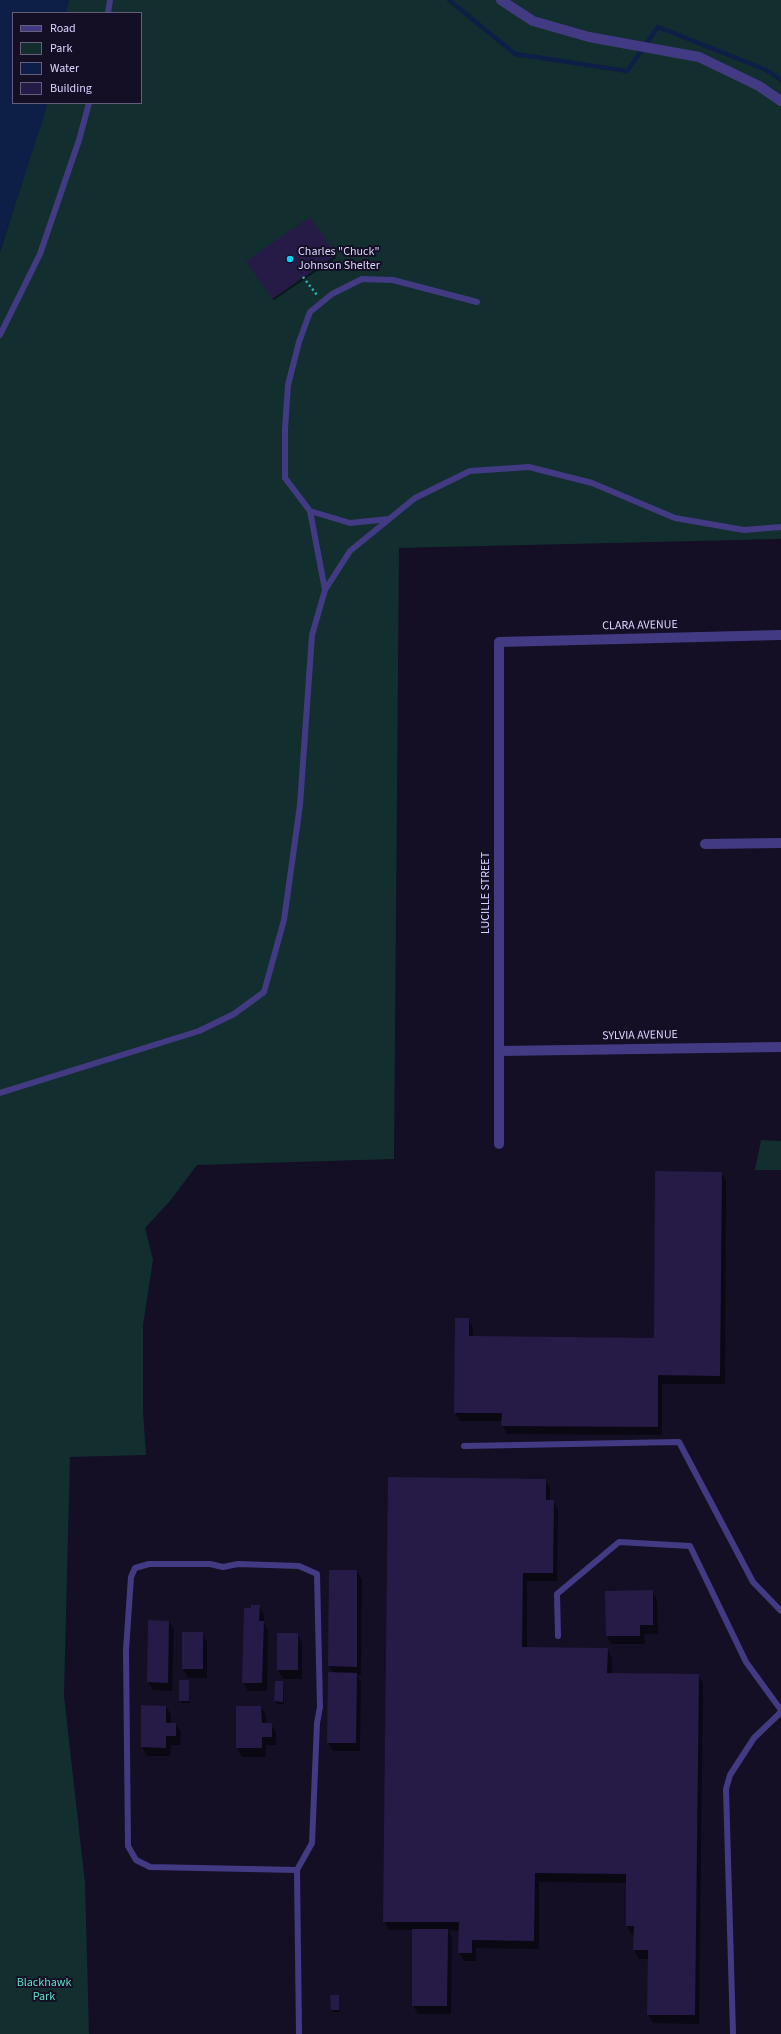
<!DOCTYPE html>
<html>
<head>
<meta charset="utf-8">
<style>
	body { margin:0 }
	#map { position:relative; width:781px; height:2034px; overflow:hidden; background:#140f25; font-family:"Source Sans 3",sans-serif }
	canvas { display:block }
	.legend { position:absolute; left:12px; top:12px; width:130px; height:92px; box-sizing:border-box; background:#140f25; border:1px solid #645e7c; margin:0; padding:5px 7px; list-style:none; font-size:12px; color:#dbd4fe }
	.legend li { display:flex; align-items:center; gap:8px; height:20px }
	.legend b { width:20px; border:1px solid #645e7c }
</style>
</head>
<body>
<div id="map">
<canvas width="781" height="2034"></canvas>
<ul class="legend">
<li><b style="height:5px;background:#423b83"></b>Road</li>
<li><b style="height:11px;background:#122e2f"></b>Park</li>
<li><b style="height:11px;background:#0d1f46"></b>Water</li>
<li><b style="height:11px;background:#261b46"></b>Building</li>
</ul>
</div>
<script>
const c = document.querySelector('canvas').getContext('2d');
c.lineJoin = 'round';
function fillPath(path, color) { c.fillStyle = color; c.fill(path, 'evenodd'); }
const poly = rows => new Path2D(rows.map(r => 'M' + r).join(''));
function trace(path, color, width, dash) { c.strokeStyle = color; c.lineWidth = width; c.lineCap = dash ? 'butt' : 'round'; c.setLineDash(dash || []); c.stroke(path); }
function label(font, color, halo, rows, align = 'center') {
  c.font = font + ' "Source Sans 3",sans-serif'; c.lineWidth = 4; c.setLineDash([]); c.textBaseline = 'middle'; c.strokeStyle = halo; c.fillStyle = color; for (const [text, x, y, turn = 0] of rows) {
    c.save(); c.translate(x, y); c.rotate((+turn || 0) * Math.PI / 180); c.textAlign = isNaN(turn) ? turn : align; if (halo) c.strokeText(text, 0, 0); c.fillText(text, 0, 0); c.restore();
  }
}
fillPath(poly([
	[69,0,781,0,781,539,399,548,394,1159,197,1165,170,1201,145,1228,153,1260,143,1325,143,1411,146,1455,70,1457,64,1696,85,1883,89,2034,0,2034,0,252,47,103,141,103,141,13,66,13],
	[761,1140,781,1141,781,1170,755,1170]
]), '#122e2f');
fillPath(poly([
	[0,0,69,0,66,13,13,13,13,103,47,103,43,119,0,251]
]), '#0d1f46');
fillPath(poly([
	[335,255,336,258,274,300,249,264],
	[721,1173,726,1181,725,1384,662,1384,662,1435,507,1434,502,1425,503,1421,460,1421,455,1412,468,1319,473,1328,473,1337,655,1339],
	[545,1480,550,1488,550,1501,553,1501,558,1510,557,1581,527,1581,527,1649,607,1649,612,1658,612,1674,698,1675,703,1683,699,2024,653,2023,648,2015,648,1959,639,1959,634,1950,634,1935,632,1935,627,1926,627,1883,539,1882,539,1949,476,1948,476,1961,464,1961,459,1952,459,1931,448,1930,452,1938,451,2014,418,2014,413,2005,413,1930,389,1930,384,1921],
	[357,1571,362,1580,361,1675,357,1675,361,1682,360,1751,333,1751,328,1742,333,1673,329,1666],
	[652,1591,657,1600,658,1634,644,1634,645,1644,611,1644,607,1636],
	[259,1606,264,1614,264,1623,268,1631,267,1691,248,1691,243,1682],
	[169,1622,174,1630,172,1691,153,1690,148,1682],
	[183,1633,202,1633,207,1642,207,1678,188,1678,183,1669],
	[297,1634,302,1643,302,1679,283,1679,278,1670],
	[188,1681,190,1703,182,1703,180,1701],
	[283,1682,284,1704,277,1704,275,1701],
	[142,1706,166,1706,171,1715,171,1724,176,1724,181,1732,180,1745,171,1745,170,1756,147,1756,142,1747],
	[261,1707,266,1715,266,1724,271,1724,276,1733,276,1745,266,1745,266,1757,242,1757,237,1748],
	[338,1996,340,2012,333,2012,332,2010]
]), '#0007');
trace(poly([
	[449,0,515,54,627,71,658,27,766,70,781,80]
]), '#0d1f46', 4.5);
fillPath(poly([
	[310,217,336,255,272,299,246,261],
	[655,1171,722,1172,720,1376,658,1375,658,1427,501,1426,502,1413,454,1413,455,1318,469,1318,469,1336,654,1338],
	[388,1477,546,1479,546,1500,554,1500,553,1573,523,1573,522,1647,608,1648,607,1673,699,1674,695,2015,647,2015,648,1950,633,1950,634,1926,626,1926,626,1874,535,1873,534,1941,472,1940,472,1953,458,1953,459,1922,383,1922],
	[329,1570,357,1570,357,1667,328,1666],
	[653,1590,653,1625,640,1625,640,1636,606,1636,605,1591],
	[251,1605,260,1605,259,1621,264,1621,262,1683,242,1683,244,1608,251,1608],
	[148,1620,169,1621,168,1683,147,1682],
	[182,1632,203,1632,203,1669,182,1669],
	[277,1633,298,1633,298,1670,277,1670],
	[328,1672,357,1673,356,1743,327,1743],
	[179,1680,189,1680,189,1701,179,1701],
	[275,1681,283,1681,283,1702,274,1701],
	[141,1705,166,1706,166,1723,176,1723,176,1736,166,1736,166,1748,141,1747],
	[236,1706,261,1706,262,1723,272,1723,272,1737,262,1737,262,1748,236,1748],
	[412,1929,448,1929,447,2006,412,2006],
	[330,1995,339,1995,339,2010,331,2010]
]), '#261b46');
trace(poly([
	[303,277,317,295]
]), '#31b5b5', 2.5, [2, 3]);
trace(poly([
	[108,13,110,0],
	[0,335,40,254,79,140,89,103],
	[310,511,350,523,389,519],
	[325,590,310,511,285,478,285,429,288,385,299,342,310,312,332,294,362,279,393,280,477,302],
	[0,1093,199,1031,234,1014,264,992,284,920,300,805,312,635,325,590,350,551,415,498,470,471,529,467,592,483,675,518,744,530,781,527],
	[464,1446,679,1442,753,1582,781,1611],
	[558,1636,557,1594,619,1542,690,1546,746,1662,781,1710],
	[297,1870,150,1867,136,1860,128,1846,126,1650,131,1577,135,1568,149,1564,210,1564,223,1567,238,1564,299,1566,317,1574,320,1707,317,1723,312,1843,297,1870,299,2034],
	[733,2034,726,1789,730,1775,754,1738,781,1712]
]), '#423b83', 6);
trace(poly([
	[501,0,533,21,589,37,699,57,759,86,781,101],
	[705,844,781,843],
	[499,1051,781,1047],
	[499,1144,499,642,781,635]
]), '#423b83', 10);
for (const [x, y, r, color] of [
	[290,259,4,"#04d4fa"]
]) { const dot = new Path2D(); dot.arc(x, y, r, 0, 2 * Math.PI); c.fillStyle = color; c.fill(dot); trace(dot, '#140f25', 1.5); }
label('12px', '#dbd4fe', '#140f25', [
	["Charles \"Chuck\"",298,252],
	["Johnson Shelter",298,266]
], 'left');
label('12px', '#dbd4fe', '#140f25', [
	["CLARA AVENUE",640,626,-1],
	["LUCILLE STREET",486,893,-90],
	["SYLVIA AVENUE",640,1036,-1]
]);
label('12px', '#60dec5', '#140f25', [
	["Blackhawk",44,1983],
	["Park",44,1997]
]);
</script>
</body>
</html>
